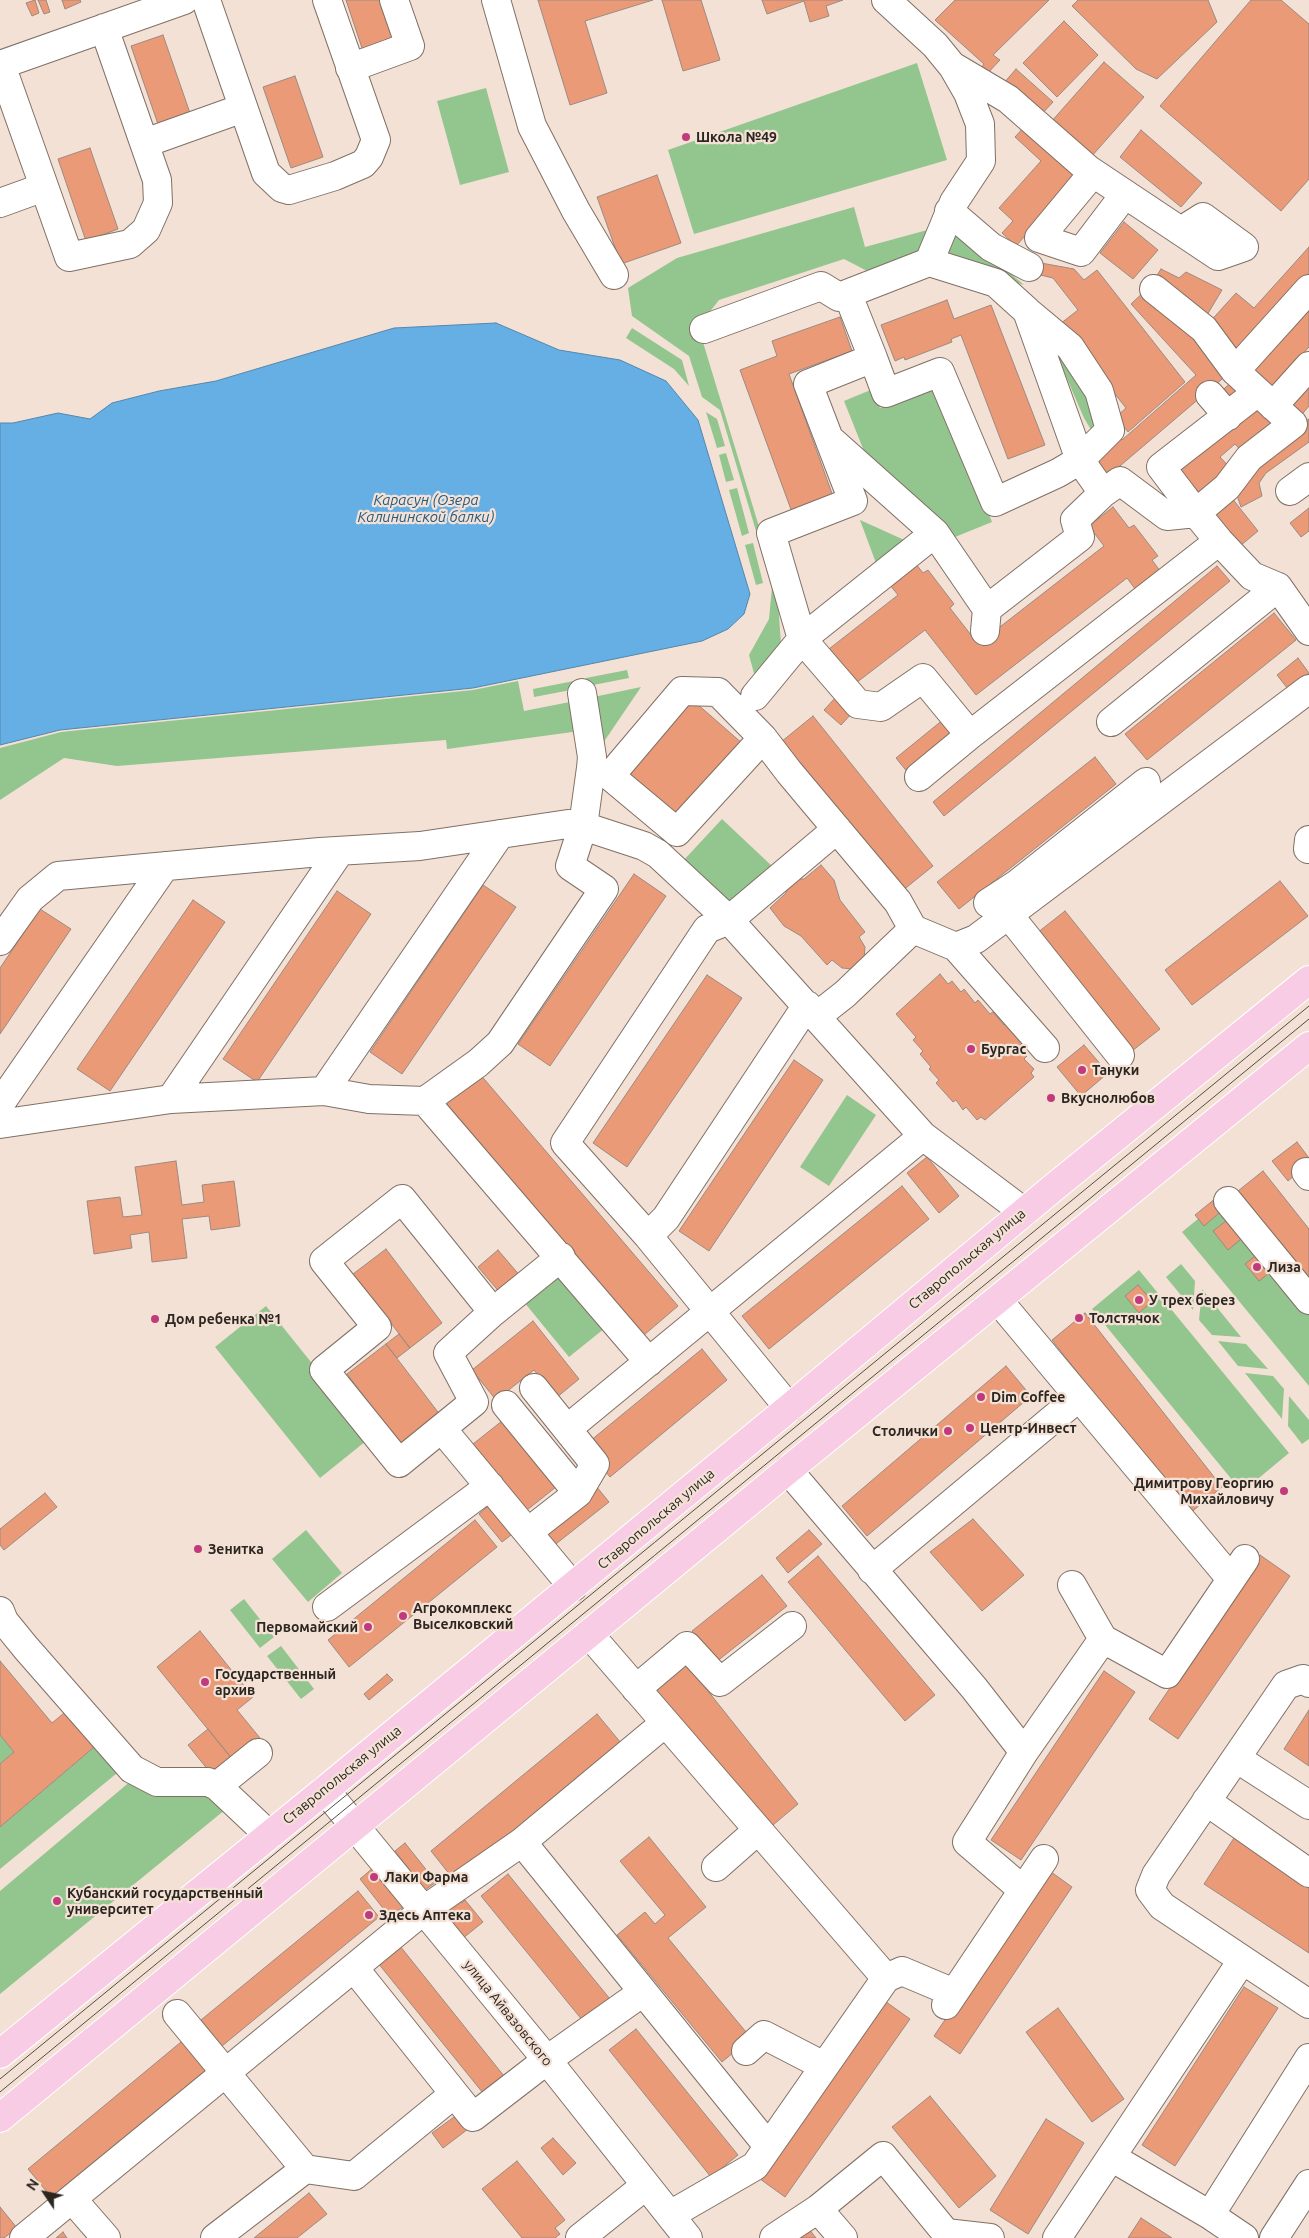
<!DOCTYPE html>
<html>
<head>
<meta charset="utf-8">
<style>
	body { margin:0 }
	#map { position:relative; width:1309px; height:2238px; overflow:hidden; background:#f3e1d5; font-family:Ubuntu,sans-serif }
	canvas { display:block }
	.north { position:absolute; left:20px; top:2168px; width:50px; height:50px; -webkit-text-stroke:4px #f3e1d5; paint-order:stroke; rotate:304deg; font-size:14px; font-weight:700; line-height:20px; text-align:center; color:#2c2621 }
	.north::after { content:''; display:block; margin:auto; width:18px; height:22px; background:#2c2621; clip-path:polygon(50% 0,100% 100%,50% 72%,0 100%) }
</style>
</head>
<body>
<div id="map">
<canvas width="1309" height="2238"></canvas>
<div class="north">N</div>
</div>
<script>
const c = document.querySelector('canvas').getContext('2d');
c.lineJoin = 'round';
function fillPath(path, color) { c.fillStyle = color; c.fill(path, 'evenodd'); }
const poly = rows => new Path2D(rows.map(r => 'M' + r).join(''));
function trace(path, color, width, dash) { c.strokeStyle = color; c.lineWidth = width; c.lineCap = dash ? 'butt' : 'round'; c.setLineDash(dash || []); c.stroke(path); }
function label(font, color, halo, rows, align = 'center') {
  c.font = font + ' Ubuntu,sans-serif'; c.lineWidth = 4.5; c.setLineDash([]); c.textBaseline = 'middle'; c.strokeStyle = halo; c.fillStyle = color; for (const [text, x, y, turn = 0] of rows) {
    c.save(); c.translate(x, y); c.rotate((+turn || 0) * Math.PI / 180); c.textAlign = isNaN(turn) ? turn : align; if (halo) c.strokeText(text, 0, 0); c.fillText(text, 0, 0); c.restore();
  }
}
fillPath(poly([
	[917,63,947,160,694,234,668,150],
	[486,88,509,172,460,185,437,101],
	[854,207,865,247,931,229,918,259,873,274,844,259,719,300,701,323,702,339,760,530,756,531,720,410,702,397,689,356,632,316,628,288,677,258],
	[962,232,1024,285,941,258,949,238],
	[632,328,682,360,689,386,674,369,626,338],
	[1060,348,1106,427,1093,433,1084,418,1055,351],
	[937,385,992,522,955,537,868,461,844,401,873,389,880,408],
	[706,412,717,419,725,446,717,448],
	[726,453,734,480,726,482,719,455],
	[737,488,749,533,742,536,729,490],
	[860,520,911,543,876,563],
	[760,540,777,589,781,644,755,677,749,655,769,619,772,587],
	[753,543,763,583,756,585,745,545],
	[627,670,629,678,588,686,586,678],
	[518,681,524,711,575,701,580,731,447,749,446,740,117,766,64,758,0,800,0,748,61,732,473,690],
	[574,681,576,689,534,697,533,689],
	[641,687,599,749,589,698],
	[722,819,773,867,729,905,683,861],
	[847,1095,876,1115,829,1186,800,1167],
	[1220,1201,1309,1311,1309,1386,1182,1232],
	[1181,1264,1195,1281,1193,1310,1166,1277],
	[565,1269,610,1324,569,1357,524,1302],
	[1139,1270,1289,1453,1242,1492,1092,1309],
	[1202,1289,1241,1337,1212,1335,1199,1320],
	[266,1306,371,1437,320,1478,215,1347],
	[1218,1341,1246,1344,1268,1369,1238,1366],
	[1245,1373,1273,1376,1284,1389,1282,1419],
	[1289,1396,1309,1420,1309,1439,1302,1444,1288,1426],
	[306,1530,342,1573,308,1602,272,1559],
	[244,1599,274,1637,260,1648,230,1610],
	[281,1646,314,1689,301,1699,267,1656],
	[0,1735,14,1752,0,1764],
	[100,1742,122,1769,0,1869,0,1827],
	[132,1780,210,1788,226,1809,0,1994,0,1891]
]), '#93c58f');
const water = poly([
	[496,323,559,350,620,360,666,381,698,420,750,594,744,614,728,629,702,641,473,688,60,730,0,745,0,423,13,423,58,413,90,419,112,403,159,391,216,381,394,328,496,323]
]);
fillPath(water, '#65afe5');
trace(water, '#5486aa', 1);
const building = poly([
	[35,0,39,13,32,16,26,3,35,0],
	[38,0,46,0,50,12,44,14,38,0],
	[62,0,80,0,81,2,65,9,62,0],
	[346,0,382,0,395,40,363,51,346,0],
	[538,0,653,0,585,21,607,93,570,105,538,0],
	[662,0,701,0,720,60,683,71,662,0],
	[762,0,843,0,826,6,829,16,810,22,804,1,767,14,762,0],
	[955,0,1049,0,993,55,1000,60,986,75,980,69,984,64,935,20,955,0],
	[1078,0,1208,0,1217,22,1157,79,1136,69,1072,6,1078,0],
	[1251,0,1281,0,1309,24,1309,179,1281,211,1160,106,1251,0],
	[1064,21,1098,55,1057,97,1023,63,1064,21],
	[163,35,191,116,159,127,131,46,163,35],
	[1104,62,1144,97,1091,157,1051,122,1104,62],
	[1016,69,1053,102,1040,116,1003,84,1016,69],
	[295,76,323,157,291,168,263,87,295,76],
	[1024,127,1079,176,1016,246,1002,233,1013,221,999,208,1041,161,1015,137,1024,127],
	[1141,130,1202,183,1181,207,1120,157,1141,130],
	[90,148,118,229,86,241,58,159,90,148],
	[657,175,681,243,621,264,597,197,657,175],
	[1124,222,1158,250,1133,279,1100,253,1124,222],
	[1309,247,1309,279,1241,355,1207,325,1236,293,1254,308,1309,247],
	[1030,261,1074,269,1084,280,1097,270,1185,382,1128,432,1116,417,1126,408,1060,324,1078,310,1053,278,1028,272,1030,261],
	[1161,269,1179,278,1186,272,1222,290,1207,315,1153,282,1161,269],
	[1146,290,1228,374,1107,477,1090,457,1117,434,1122,440,1196,375,1131,304,1146,290],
	[1309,298,1309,347,1270,389,1246,368,1309,298],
	[947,300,954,319,991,305,1045,445,1008,459,961,335,951,339,952,342,905,360,904,357,895,361,881,325,947,300],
	[840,317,852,351,789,374,834,499,793,515,740,370,777,356,772,341,840,317],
	[1309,376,1309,406,1299,418,1284,404,1309,376],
	[1234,380,1246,393,1230,408,1217,395,1234,380],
	[1259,401,1280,427,1246,456,1235,444,1220,457,1234,472,1204,498,1177,467,1259,401],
	[1309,419,1309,442,1266,473,1259,483,1262,496,1241,507,1234,487,1255,458,1309,419],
	[1227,492,1258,531,1240,546,1208,507,1227,492],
	[1113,507,1129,528,1134,525,1158,556,1152,560,1163,575,1139,594,1127,578,976,695,925,630,856,683,829,649,898,595,886,580,912,559,923,573,928,570,954,604,950,608,978,644,1104,546,1089,526,1113,507],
	[1309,508,1309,531,1301,537,1290,523,1309,508],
	[1217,566,1230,581,944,816,933,802,1217,566],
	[1274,613,1296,640,1147,760,1125,734,1274,613],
	[1298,658,1309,673,1288,689,1277,675,1298,658],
	[688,696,743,744,678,818,624,770,688,696],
	[836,697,853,712,841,725,824,710,836,697],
	[813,716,933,866,902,891,781,742,813,716],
	[944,719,957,736,909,774,896,758,944,719],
	[1095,757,1116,784,959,909,937,882,1095,757],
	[821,865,834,880,840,900,865,932,859,937,865,947,864,959,853,969,842,968,832,960,827,965,801,936,784,926,770,908,786,893,788,886,796,879,804,879,821,865],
	[634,874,666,896,550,1066,518,1044,634,874],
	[1280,881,1308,916,1192,1005,1165,970,1280,881],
	[483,885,516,907,402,1074,370,1052,483,885],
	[337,891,371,914,257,1082,223,1059,337,891],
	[193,900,225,922,110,1091,77,1069,193,900],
	[40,909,71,929,0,1034,0,968,40,909],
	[1065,911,1160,1029,1132,1051,1037,933,1065,911],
	[940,974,948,984,952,981,961,992,964,989,975,1003,978,1000,990,1014,993,1012,1004,1025,1007,1023,1022,1043,1019,1046,1027,1056,1024,1059,1034,1069,1031,1073,1034,1077,985,1120,981,1117,977,1120,966,1107,963,1110,956,1100,953,1102,936,1083,939,1080,929,1069,931,1067,920,1054,923,1051,913,1040,916,1037,896,1014,940,974],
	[707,975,742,998,627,1167,593,1143,707,975],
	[1084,1045,1108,1073,1081,1096,1057,1067,1084,1045],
	[794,1060,823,1080,709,1251,679,1231,794,1060],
	[479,1073,678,1306,644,1335,445,1102,479,1073],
	[1297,1142,1309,1158,1309,1163,1288,1181,1272,1161,1297,1142],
	[927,1157,959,1196,939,1213,907,1173,927,1157],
	[176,1161,182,1205,204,1202,202,1185,234,1181,240,1226,211,1230,209,1216,182,1219,187,1258,152,1262,149,1232,130,1235,132,1248,94,1254,87,1201,120,1197,123,1217,142,1215,135,1167,176,1161],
	[1263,1171,1309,1229,1309,1289,1233,1195,1263,1171],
	[902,1186,929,1219,769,1349,742,1316,902,1186],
	[1216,1198,1225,1208,1204,1226,1195,1215,1216,1198],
	[1231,1217,1246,1235,1228,1250,1213,1231,1231,1217],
	[386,1249,442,1323,410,1348,353,1274,386,1249],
	[498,1250,521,1277,501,1294,478,1267,498,1250],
	[1259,1253,1273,1270,1259,1281,1245,1264,1259,1253],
	[1138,1285,1152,1301,1139,1313,1125,1296,1138,1285],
	[1085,1313,1222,1487,1189,1514,1052,1340,1085,1313],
	[533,1321,579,1379,556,1398,534,1370,496,1400,472,1370,533,1321],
	[399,1334,410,1348,397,1358,386,1344,399,1334],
	[386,1344,444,1420,405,1450,347,1374,386,1344],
	[702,1349,727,1380,610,1477,584,1446,702,1349],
	[1006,1366,1031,1396,867,1536,842,1506,1006,1366],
	[507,1417,561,1483,527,1510,473,1444,507,1417],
	[596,1486,609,1502,552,1547,539,1531,596,1486],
	[45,1493,57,1507,4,1550,0,1545,0,1529,45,1493],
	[492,1503,515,1532,502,1542,479,1514,492,1503],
	[973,1519,1024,1575,982,1611,930,1552,973,1519],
	[475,1520,497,1547,349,1667,328,1640,475,1520],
	[809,1530,822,1544,788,1573,776,1558,809,1530],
	[1260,1555,1290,1576,1178,1739,1149,1719,1260,1555],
	[818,1556,935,1695,905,1721,788,1582,818,1556],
	[762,1575,787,1606,716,1662,692,1631,762,1575],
	[200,1631,253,1697,237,1710,260,1738,233,1760,157,1667,200,1631],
	[0,1661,52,1723,70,1708,100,1742,0,1827,0,1764,14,1752,0,1735,0,1661],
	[684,1661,798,1804,767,1830,652,1688,684,1661],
	[1104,1671,1135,1692,1021,1860,991,1840,1104,1671],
	[387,1674,393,1680,369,1700,364,1694,387,1674],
	[1309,1710,1309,1766,1284,1749,1309,1710],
	[597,1714,621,1743,454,1880,431,1851,597,1714],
	[208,1729,233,1760,213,1776,188,1745,208,1729],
	[649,1837,706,1907,668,1938,751,2038,722,2062,617,1935,645,1912,655,1924,665,1915,620,1861,649,1837],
	[1234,1838,1309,1888,1309,1953,1204,1884,1234,1838],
	[405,1843,436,1882,425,1890,395,1851,405,1843],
	[373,1868,404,1906,390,1917,360,1879,373,1868],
	[1047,1869,1072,1887,960,2054,934,2036,1047,1869],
	[508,1874,610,1999,583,2021,481,1896,508,1874],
	[358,1891,379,1917,222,2046,201,2020,358,1891],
	[458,1898,462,1903,465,1900,483,1922,462,1939,446,1919,448,1917,443,1910,458,1898],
	[400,1946,508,2081,487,2098,378,1963,400,1946],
	[1244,1987,1278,2008,1175,2166,1142,2145,1244,1987],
	[882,1999,910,2019,785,2197,756,2176,882,1999],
	[1058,2008,1124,2099,1092,2122,1026,2032,1058,2008],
	[636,2029,738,2155,711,2177,609,2050,636,2029],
	[187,2037,211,2066,51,2197,28,2169,187,2037],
	[930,2096,996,2176,959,2208,892,2127,930,2096],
	[461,2112,472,2126,443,2148,432,2133,461,2112],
	[1046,2119,1084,2143,1028,2234,990,2210,1046,2119],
	[553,2138,576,2163,563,2175,541,2148,553,2138],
	[517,2161,565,2220,555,2228,560,2234,555,2238,522,2238,482,2189,517,2161],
	[309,2193,327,2214,297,2238,254,2238,309,2193],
	[0,2207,17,2228,4,2238,0,2238,0,2207],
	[1141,2218,1172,2238,1128,2238,1141,2218],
	[809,2229,816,2238,798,2238,809,2229],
	[63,2232,67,2238,56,2238,63,2232]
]);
fillPath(building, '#ea9a77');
trace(building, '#9d8981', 1);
const minor = poly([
	[206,0,266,173,282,188,289,190,335,176,363,164,369,157,376,140,327,0],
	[496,0,532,126,576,211,614,275],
	[886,0,935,45,953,67,968,93,980,124,981,161,954,202,929,262,996,283,1027,311,1080,460,1103,493,1120,481,1167,516,1196,513,1219,541,1252,576,1278,587,1309,631],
	[0,65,184,0],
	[1,65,69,257,130,244,146,230,158,203,157,180,104,28],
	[954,67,1008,99,1089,170,1218,256,1244,247,1203,217,1181,231],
	[350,68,410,46,394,0],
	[145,143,243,108],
	[1093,173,1039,238,1081,252,1125,194],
	[0,203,44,187],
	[949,211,991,247,1029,267],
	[1154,289,1204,329,1235,371],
	[704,329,821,286,839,297,929,262],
	[873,358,886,393,940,372,995,502,1058,473,1080,460,1110,430,1099,391,1070,347,1028,312],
	[1210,395,1228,416],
	[1250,398,1161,467,1196,513,1227,487,1249,458,1293,424,1235,371,1309,289],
	[1273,406,1309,366],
	[833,442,935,533,987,609],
	[1290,491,1309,477],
	[935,533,802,639,858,704,881,707,923,678,970,735,1219,541],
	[985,631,987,609,1080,537,1075,520,1103,493],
	[582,693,592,757,591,768,583,826,570,866,604,889,500,1043,478,1063,425,1101,649,1362],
	[755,696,802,639,771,533,853,501,808,384,873,358,848,295],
	[1111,722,1278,587],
	[763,738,677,832,610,776,682,691,718,692,763,738,789,772,898,902,913,929],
	[919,777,970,735],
	[1308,849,1309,840],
	[988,903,1017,884,1146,782],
	[1008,914,1120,1055],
	[0,941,30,899,58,876,320,852,420,846,568,824,583,826,644,846,658,854,729,920,837,829],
	[956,947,1045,1048],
	[817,1016,845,994,913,929,956,947,976,939,1309,689],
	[324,1091,500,834],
	[171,1099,340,851],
	[0,1104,165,866],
	[0,1124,171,1099,324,1091,369,1099,425,1101],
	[1306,1172,1309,1176],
	[1228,1201,1309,1300],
	[648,1236,666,1218,807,1005],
	[998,1300,1231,1579],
	[493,1312,448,1353,474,1402,399,1463,324,1370,377,1327,324,1261,402,1199,493,1312,561,1257],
	[506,1405,578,1493],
	[789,1408,648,1236,565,1143,707,929,729,920,923,1136,1024,1212],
	[442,1429,573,1587],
	[567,1429,923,1136],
	[788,1470,974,1688,1024,1752,967,1842,1023,1890],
	[528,1532,578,1493,595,1464,534,1388],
	[872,1570,1079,1397],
	[1072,1585,1103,1639],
	[327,1607,490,1486],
	[0,1611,4,1621,26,1648,132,1769,157,1782,208,1782,217,1786,269,1835],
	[589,1634,886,1978],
	[1309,1683,1303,1679,1286,1685,1156,1875,1150,1890,1162,1906,1309,2004],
	[636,1689,687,1646,720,1682,792,1626],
	[1024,1752,1103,1639,1167,1674,1245,1559],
	[1236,1758,1309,1805],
	[217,1786,258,1753],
	[325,1790,547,2060,688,2238],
	[1206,1801,1309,1873],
	[522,1842,768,2146],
	[716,1867,758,1830],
	[354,1968,473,2117,547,2060,643,1992],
	[946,2005,1044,1859],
	[177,2014,305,2169,354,2176,454,2094],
	[746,2051,764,2035,824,2066],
	[1111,2157,1210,2215,1244,2238],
	[72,2199,106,2238],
	[818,2209,843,2238],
	[670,2215,755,2166,886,1978,902,1971,954,1993],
	[1210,2215,1309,2058],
	[24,2238,424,1910,522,1842,665,1723],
	[215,2238,305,2169],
	[580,2238,645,2186],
	[774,2238,818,2209,883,2156,946,2233,990,2238],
	[1057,2238,1235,1971],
	[1274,2238,1309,2184]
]);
const major = poly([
	[0,2054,325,1790,789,1408,1053,1188,1309,980],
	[0,2118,788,1470,1309,1046]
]);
trace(minor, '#807065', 30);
trace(major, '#fff', 30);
trace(minor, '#fff', 28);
trace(major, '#f9cce5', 28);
trace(poly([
	[0,2079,1309,1006],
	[0,2092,1309,1019]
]), '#534b45', 1);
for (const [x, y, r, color] of [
	[686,137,5,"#c13b7c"],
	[971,1049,5,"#c13b7c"],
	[1082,1070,5,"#c13b7c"],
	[1051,1098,5,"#c13b7c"],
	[1257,1267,5,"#c13b7c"],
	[1139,1300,5,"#c13b7c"],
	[1079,1318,5,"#c13b7c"],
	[155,1319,5,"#c13b7c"],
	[981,1397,5,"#c13b7c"],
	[970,1428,5,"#c13b7c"],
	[948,1431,5,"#c13b7c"],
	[1284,1491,5,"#c13b7c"],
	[198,1549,5,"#c13b7c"],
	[403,1616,5,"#c13b7c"],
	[368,1627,5,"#c13b7c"],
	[205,1682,5,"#c13b7c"],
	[374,1877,5,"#c13b7c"],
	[57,1901,5,"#c13b7c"],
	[369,1915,5,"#c13b7c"]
]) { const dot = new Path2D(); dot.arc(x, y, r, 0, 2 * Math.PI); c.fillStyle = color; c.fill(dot); trace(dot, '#f3e1d5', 2); }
label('bold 14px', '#2c2621', '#f3e1d5', [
	["Школа №49",696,137],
	["Бургас",981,1049],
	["Тануки",1092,1070],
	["Вкуснолюбов",1061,1098],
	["Лиза",1267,1267],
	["У трех берез",1149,1300],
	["Толстячок",1089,1318],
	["Дом ребенка №1",165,1319],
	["Dim Coffee",991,1397],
	["Центр-Инвест",980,1428],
	["Столички",938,1431,"right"],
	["Димитрову Георгию",1274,1483,"right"],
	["Михайловичу",1274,1499,"right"],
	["Зенитка",208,1549],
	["Агрокомплекс",413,1608],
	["Выселковский",413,1624],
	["Первомайский",358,1627,"right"],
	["Государственный",215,1674],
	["архив",215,1690],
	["Лаки Фарма",384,1877],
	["Кубанский государственный",67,1893],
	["университет",67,1909],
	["Здесь Аптека",379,1915]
], 'left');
label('14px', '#2c2621', '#f3e1d5', [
	["Ставропольская улица",967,1259,-40],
	["Ставропольская улица",656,1519,-40],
	["Ставропольская улица",342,1775,-39],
	["улица Айвазовского",508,2013,51]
]);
label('italic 15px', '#265b81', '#f3e1d5', [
	["Карасун (Озера",426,500],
	["Калининской балки)",426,517]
]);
</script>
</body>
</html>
